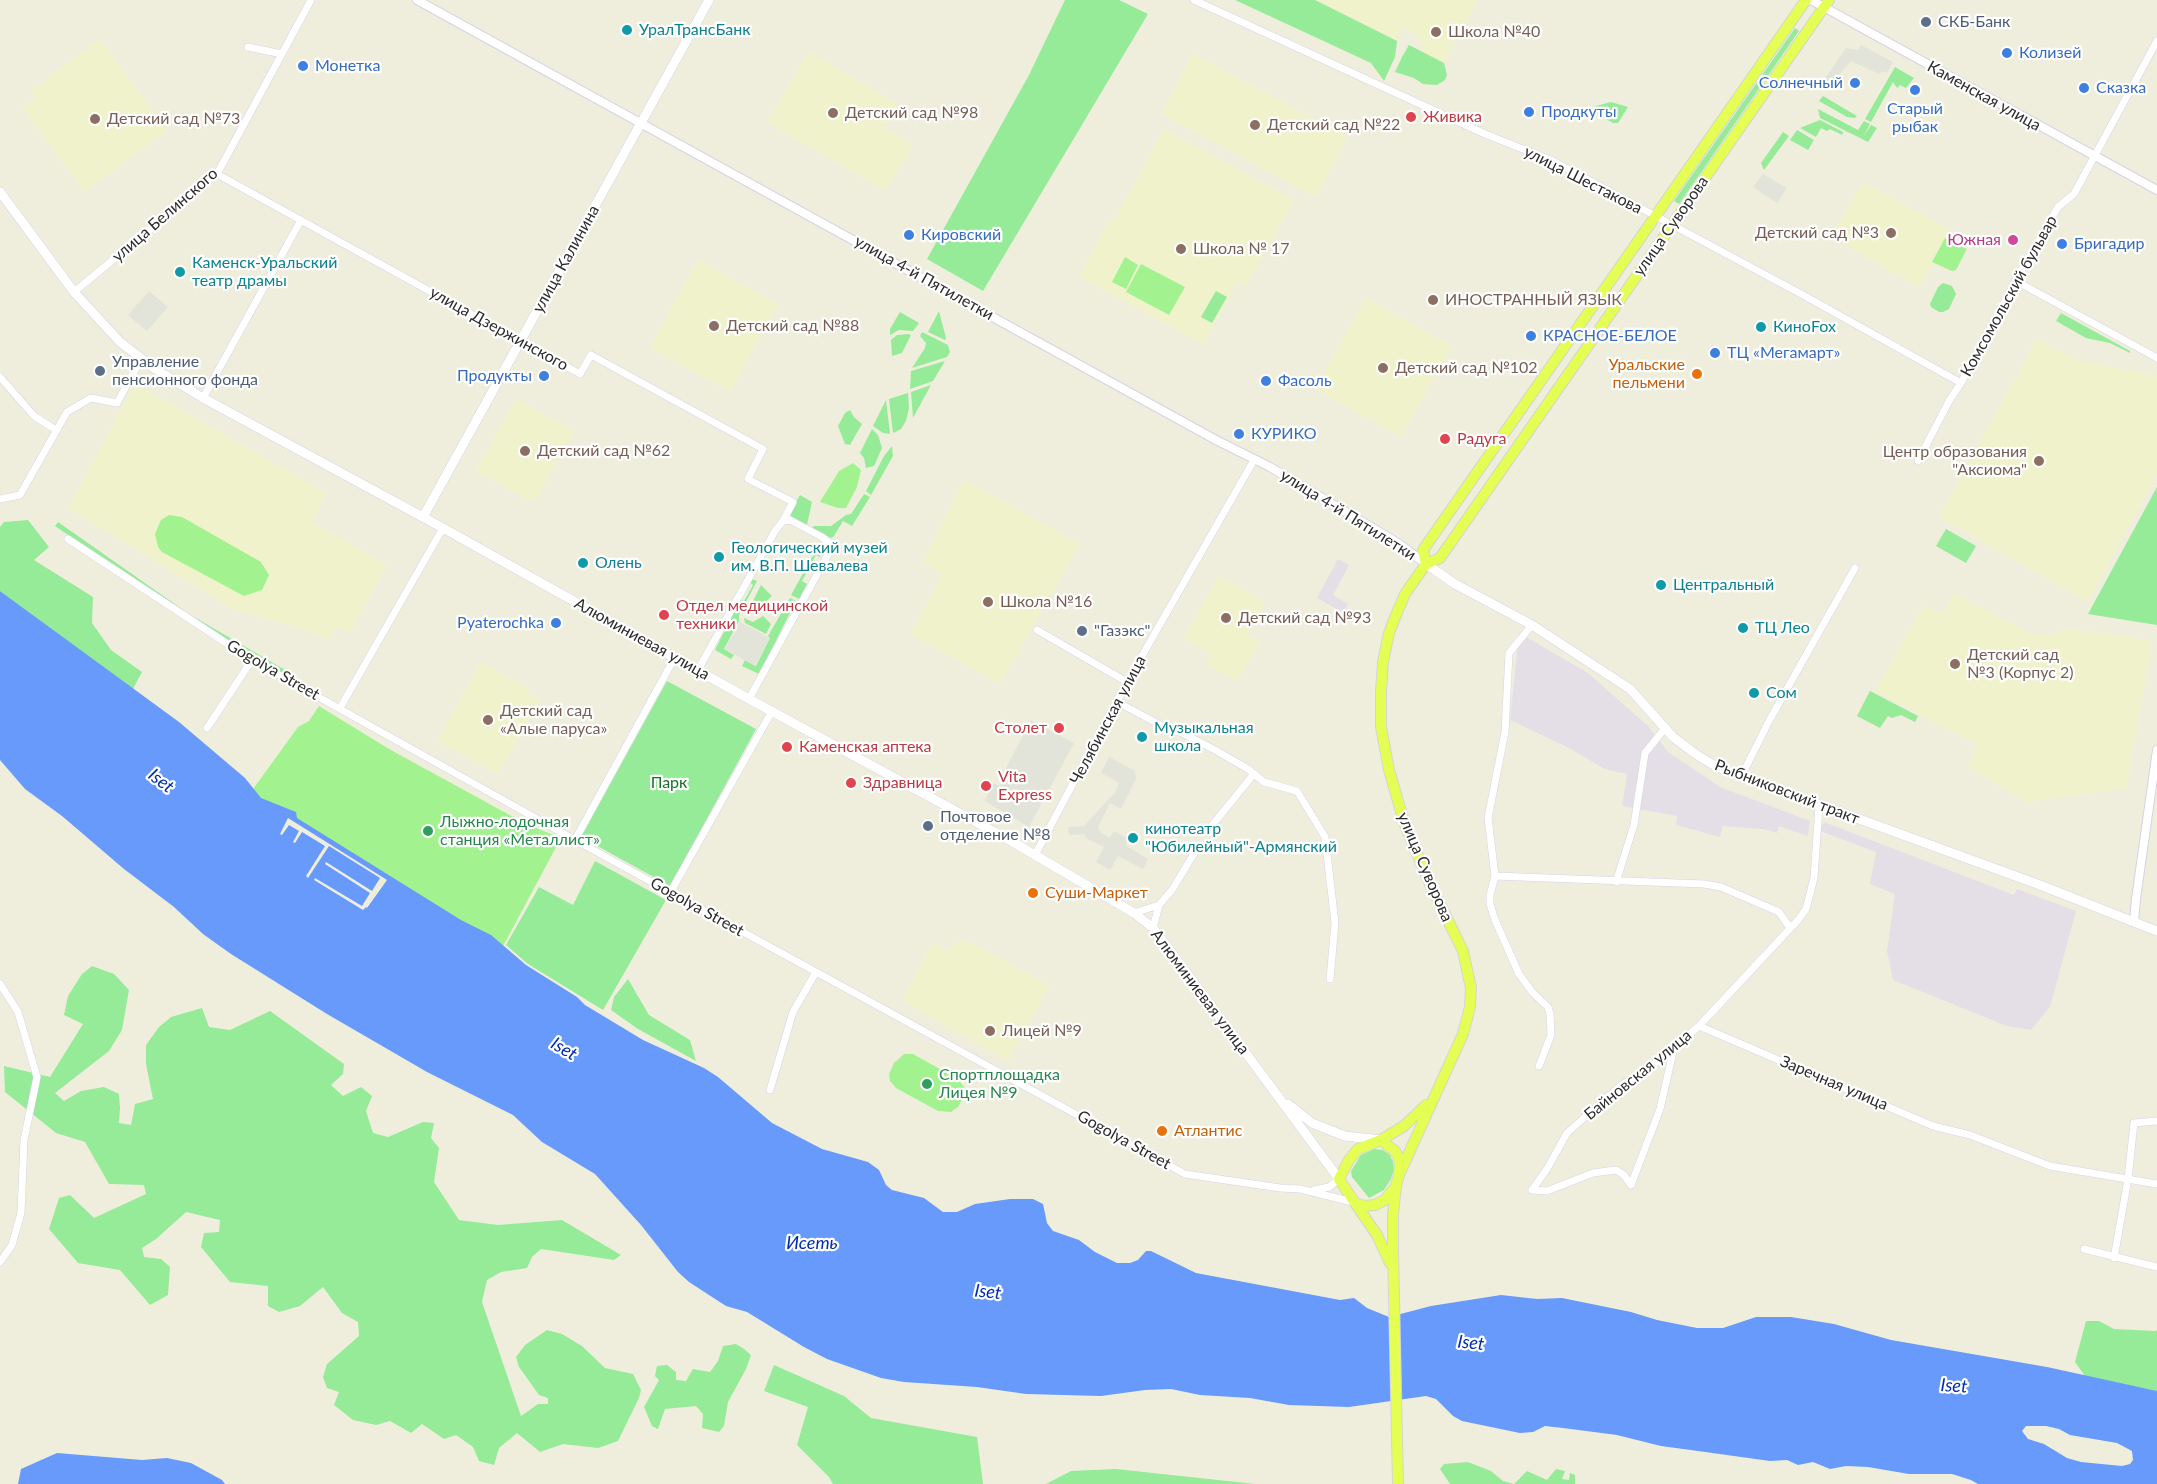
<!DOCTYPE html>
<html>
<head>
<meta charset="utf-8">
<style>
	body { margin:0 }
	canvas { display:block; background:#efeedd }
</style>
</head>
<body>
<canvas width="2157" height="1484"></canvas>
<script>
const c = document.querySelector('canvas').getContext('2d');
c.lineJoin = 'round';
function fillPath(path, color) { c.fillStyle = color; c.fill(path, 'evenodd'); }
const poly = rows => new Path2D(rows.map(r => 'M' + r).join(''));
function trace(path, color, width, dash) { c.strokeStyle = color; c.lineWidth = width; c.lineCap = dash ? 'butt' : 'round'; c.setLineDash(dash || []); c.stroke(path); }
function label(font, color, halo, rows, align = 'center') {
  c.font = font + ' Lato,sans-serif'; c.lineWidth = 4.5; c.setLineDash([]); c.textBaseline = 'middle'; c.strokeStyle = halo; c.fillStyle = color; for (const [text, x, y, turn = 0] of rows) {
    c.save(); c.translate(x, y); c.rotate((+turn || 0) * Math.PI / 180); c.textAlign = isNaN(turn) ? turn : align; if (halo) c.strokeText(text, 0, 0); c.fillText(text, 0, 0); c.restore();
  }
}
fillPath(poly([
	[1338,559,1349,565,1333,595,1348,604,1344,613,1317,598],
	[1519,633,1588,673,1648,726,1668,752,1720,787,1810,821,1808,836,1779,826,1777,833,1763,829,1723,826,1720,837,1676,825,1677,816,1622,806,1627,774,1605,769,1569,748,1510,720],
	[1824,822,2014,895,2017,889,2076,911,2050,1007,2031,1030,2007,1026,1893,980,1887,951,1895,894,1870,884,1876,852,1820,831]
]), '#e4dee7');
fillPath(poly([
	[1315,0,1478,0,1444,63,1421,51,1424,46,1417,42,1419,36,1403,28,1397,41],
	[100,39,167,130,85,192,22,108,36,98,31,91],
	[809,52,898,104,884,128,913,145,886,191,767,122],
	[1193,54,1348,137,1316,197,1161,114],
	[1164,129,1294,200,1246,287,1237,282,1204,344,1079,277,1110,219,1115,220],
	[1863,182,1950,230,1919,288,1831,236],
	[698,260,778,304,730,392,650,348],
	[1366,298,1452,346,1401,437,1315,389],
	[2037,339,2080,361,2157,376,2157,475,2088,602,1939,517],
	[133,386,141,387,326,493,312,522,387,565,350,633,336,626,328,640,314,633,231,608,69,508],
	[516,399,574,431,534,503,476,471],
	[964,480,1080,544,1000,684,911,634,942,574,923,562],
	[1219,576,1265,602,1247,634,1260,642,1237,681,1206,664,1211,654,1184,638],
	[1954,593,2035,636,2074,629,2152,641,2127,788,2026,802,1969,767,1976,744,1875,691,1924,605,1942,615],
	[481,662,529,689,528,693,540,699,498,774,437,741],
	[962,941,974,944,1050,986,1008,1061,902,1001,933,943,948,951,955,943]
]), '#f0f2cb');
fillPath(poly([
	[1065,0,1119,0,1148,14,983,291,927,259,1029,75],
	[1235,0,1315,0,1397,41,1395,57,1384,81,1371,63],
	[1795,28,1799,31,1679,204,1674,201],
	[1409,45,1444,63,1447,75,1445,80,1437,85,1423,84,1414,78,1395,72,1402,57],
	[1895,67,1914,78,1906,88,1900,85,1897,88,1893,82,1871,122,1865,119],
	[1823,96,1857,116,1855,118,1847,117,1819,101],
	[1611,102,1628,107,1618,123,1613,123,1592,111,1596,106],
	[1818,109,1858,130,1864,121,1870,124,1863,137,1871,125,1877,128,1868,142,1820,118],
	[1820,120,1843,132,1842,135,1830,129,1827,131,1821,128,1816,137,1800,128],
	[1797,130,1814,140,1808,150,1790,140],
	[1783,132,1789,136,1764,170,1761,163],
	[1943,283,1952,286,1956,294,1949,309,1943,312,1939,312,1931,307,1930,304,1938,287],
	[1216,291,1227,297,1212,323,1201,317],
	[939,311,946,338,945,340,928,332],
	[900,312,919,323,913,331,899,330,890,335,890,329],
	[2061,313,2130,351,2130,353,2110,343,2086,338,2056,321],
	[922,332,948,345,950,352,947,357,912,368,925,348,926,343,920,336],
	[908,334,911,335,902,353,892,356,891,340,897,335],
	[945,361,933,381,910,389,911,371],
	[931,385,913,418,911,392],
	[908,393,909,408,906,421,901,429,893,433,889,399],
	[886,400,890,434,883,433,873,426],
	[850,410,854,417,862,424,850,445,845,444,838,426,845,413],
	[872,429,878,435,882,448,874,466,866,468,864,458,860,453],
	[892,446,893,456,871,495,866,491,884,456],
	[2157,487,2157,625,2088,614],
	[864,494,870,497,852,526,843,521,834,536,831,538,812,528,814,526,831,526,846,515,851,514],
	[800,495,812,502,807,525,791,516,790,512],
	[28,520,49,547,34,560,93,597,92,623,111,650,142,672,133,689,0,591,0,527,4,522],
	[58,522,189,614,292,674,296,681,187,616,55,526],
	[1946,529,1976,546,1966,563,1936,546],
	[815,552,821,555,820,557,816,555,802,581,807,584,799,599,791,595],
	[752,579,757,581,739,615,739,621,724,649,734,655,731,659,715,650,740,600,744,601,753,585,750,582],
	[761,585,772,596,752,614,745,612,753,601],
	[790,598,796,601,759,674,742,666,745,660,756,666,770,638,768,636],
	[763,616,771,624,766,634,745,623,744,618,753,622],
	[667,681,756,729,670,886,581,837],
	[1870,691,1918,716,1915,722,1901,715,1892,718,1888,716,1880,728,1857,716],
	[595,861,666,900,603,1010,528,964,506,945,539,887,573,905],
	[92,966,114,974,129,990,122,1030,109,1051,55,1093,64,1101,81,1091,104,1087,119,1094,120,1108,119,1123,131,1125,135,1104,153,1099,146,1064,146,1045,159,1027,171,1017,202,1008,209,1027,230,1030,270,1011,344,1064,343,1074,331,1085,343,1096,361,1087,372,1096,366,1111,373,1133,388,1137,423,1122,434,1123,431,1138,439,1148,434,1182,459,1220,498,1225,562,1220,621,1255,614,1260,541,1249,532,1257,527,1268,501,1272,487,1280,482,1302,521,1416,538,1404,548,1404,548,1398,539,1395,519,1367,516,1357,525,1345,547,1330,562,1334,582,1346,605,1368,633,1374,641,1390,639,1398,618,1441,598,1448,563,1444,540,1452,517,1433,499,1448,494,1465,479,1461,473,1447,456,1435,444,1439,422,1424,411,1433,390,1421,376,1425,353,1420,334,1405,339,1392,327,1388,323,1377,327,1364,359,1336,358,1322,342,1313,323,1287,300,1306,279,1312,268,1306,268,1286,230,1282,201,1247,204,1233,219,1232,220,1220,186,1212,156,1239,142,1248,144,1257,161,1259,170,1267,168,1295,150,1305,120,1270,78,1263,49,1229,59,1198,70,1195,94,1218,146,1194,144,1185,109,1184,85,1142,56,1133,5,1092,4,1066,50,1077,83,1024,64,1015,68,996,82,974],
	[628,979,649,1015,690,1040,696,1061,638,1029,611,1010,614,997],
	[1374,1149,1383,1150,1390,1155,1393,1162,1394,1169,1391,1179,1384,1190,1369,1198,1352,1177,1351,1171,1361,1155],
	[2086,1321,2099,1321,2114,1329,2155,1331,2157,1330,2157,1391,2085,1376,2075,1362],
	[736,1344,744,1349,751,1355,746,1369,728,1402,724,1426,719,1432,702,1428,703,1414,696,1406,665,1409,658,1429,652,1426,644,1407,659,1380,655,1376,657,1366,667,1365,676,1372,676,1380,686,1381,693,1369,710,1372,718,1361,723,1346],
	[774,1365,844,1396,871,1418,977,1437,983,1484,833,1484,829,1477,797,1445,808,1407,764,1391],
	[1468,1462,1491,1471,1503,1481,1514,1484,1527,1471,1547,1480,1556,1469,1565,1471,1562,1479,1569,1480,1570,1473,1575,1475,1575,1484,1450,1484,1440,1469,1444,1464],
	[1116,1469,1255,1484,1046,1484,1071,1471]
]), '#95eb98');
fillPath(poly([
	[1945,238,1967,249,1956,270,1952,271,1932,262],
	[1125,257,1138,265,1126,289,1112,282],
	[1141,264,1185,287,1169,315,1126,292],
	[853,463,861,470,857,487,846,508,838,508,820,502,839,471],
	[169,515,182,517,261,562,269,575,262,590,244,596,162,552,158,547,155,534,161,520],
	[319,706,389,749,526,824,561,838,502,948,248,796,298,727,309,721],
	[904,1054,913,1054,958,1079,964,1087,965,1095,958,1107,951,1112,938,1111,896,1088,890,1081,889,1074,894,1063]
]), '#a2f38f');
fillPath(poly([
	[1861,45,1893,62,1887,73,1883,71,1879,74,1851,61,1838,76,1830,90,1821,84,1846,48,1858,50],
	[1763,174,1787,188,1777,203,1753,187],
	[149,291,168,307,147,331,128,315],
	[740,622,770,638,755,666,725,649],
	[1031,720,1074,743,1029,827,985,801,994,783,1000,786,1008,772,1005,770],
	[1109,757,1135,771,1136,779,1121,809,1110,803,1098,827,1100,832,1110,838,1114,831,1129,839,1125,845,1148,859,1143,869,1118,856,1110,870,1096,862,1104,847,1086,838,1085,834,1069,835,1068,827,1084,826,1115,792,1119,783,1101,773]
]), '#e2e3d9');
fillPath(poly([
	[0,591,179,722,245,778,261,798,296,812,297,818,461,920,491,935,526,965,577,997,585,1005,643,1040,704,1068,718,1077,772,1123,822,1149,868,1162,879,1170,886,1185,892,1190,924,1198,943,1212,957,1212,975,1204,1010,1199,1033,1199,1043,1204,1047,1223,1053,1231,1079,1240,1095,1252,1117,1263,1130,1263,1138,1260,1146,1251,1151,1251,1196,1273,1340,1300,1354,1298,1367,1308,1389,1317,1431,1306,1501,1295,1537,1299,1562,1298,1631,1312,1657,1320,1697,1328,1723,1328,1756,1317,1791,1317,1834,1324,1891,1340,2047,1367,2157,1391,2157,1484,1978,1484,1971,1480,1952,1474,1909,1474,1868,1467,1846,1466,1830,1469,1813,1462,1798,1465,1787,1460,1770,1461,1698,1451,1661,1446,1617,1435,1563,1428,1545,1426,1533,1432,1520,1433,1462,1421,1453,1416,1436,1399,1426,1396,1349,1407,1289,1405,1250,1398,1200,1395,1171,1389,1145,1390,1101,1396,1026,1394,977,1387,904,1382,881,1378,827,1359,804,1347,747,1312,726,1306,689,1282,678,1272,641,1225,595,1174,542,1142,513,1115,427,1072,327,1014,231,954,203,934,174,907,124,869,62,816,25,789,0,760],
	[2026,1426,2046,1426,2059,1429,2070,1435,2117,1443,2132,1451,2133,1460,2130,1464,2122,1466,2081,1462,2067,1458,2044,1444,2028,1439,2022,1431],
	[57,1453,142,1460,167,1458,191,1463,222,1480,225,1484,18,1484,21,1469]
]), '#679afb');
fillPath(poly([
	[288,818,387,880,367,908,366,907,363,910,314,880,315,878,362,906,370,893,325,864,326,862,372,891,380,878,329,846,308,878,306,876,325,846,302,832,295,843,293,842,299,831,289,825,282,835,280,834]
]), '#efeedd');
const minor = poly([
	[1194,0,1485,134,1553,161,1803,295,1961,383],
	[248,47,282,54],
	[217,174,580,374,591,355,763,449,748,479,793,502,783,521,775,531,698,670],
	[2016,281,2157,358],
	[74,292,217,174,311,0],
	[0,377,34,416,56,430],
	[203,398,301,220],
	[1918,461,1949,401,1961,383,2020,273,2058,207,2074,194,2157,41],
	[0,499,20,495,67,412,91,398,117,403,141,359],
	[68,539,252,660,575,840,1185,1174,1280,1188,1300,1189,1353,1202],
	[1532,625,1509,653,1505,732,1488,818,1495,876,1704,884,1721,887,1779,912,1790,928],
	[1037,630,1127,682],
	[749,699,831,549,829,543,822,537,790,520,783,521],
	[1117,702,1172,731,1180,732,1215,750,1248,769,1264,782,1297,791,1325,837,1335,923,1330,979],
	[340,708,443,528],
	[207,728,252,660],
	[1741,777,1769,721,1855,568],
	[1210,828,1253,775],
	[575,840,675,657],
	[1035,855,1127,682,1254,460],
	[1495,876,1490,895,1490,904,1495,920,1519,974,1533,993,1548,1007,1550,1014,1551,1035,1539,1066],
	[1616,882,1634,825,1645,753,1666,727],
	[670,893,772,711],
	[1134,913,1159,905],
	[1153,928,1159,905,1172,890,1198,847],
	[0,984,18,1012,37,1077,24,1140,21,1213,12,1245,0,1262],
	[1699,1026,1933,1126,1970,1135,2050,1166,2157,1184],
	[770,1090,793,1012,816,972],
	[1631,1185,1660,1109,1674,1048],
	[1314,1190,1329,1187,1339,1179],
	[1532,1190,1547,1169,1567,1133,1620,1086,1647,1070,1699,1026,1798,920,1806,909,1814,878,1819,806],
	[1532,1190,1547,1191,1593,1173,1616,1170,1624,1175,1631,1185],
	[2084,1249,2157,1267],
	[2114,1258,2128,1179,2134,1123,2157,1121]
]);
const tertiary = poly([
	[417,0,1216,440,1270,467,1398,543,1426,564],
	[1811,0,2157,190],
	[2134,922,2136,899,2157,750]
]);
const secondary = poly([
	[0,192,74,292,120,342,155,369,203,398,443,528,749,699,1011,841,1134,913,1153,928,1166,945,1339,1179],
	[423,517,709,0],
	[1426,564,1455,584,1532,625,1630,689,1673,737,1697,755,1717,767,2040,885,2157,931],
	[1288,1104,1312,1123,1327,1129,1345,1136,1381,1140]
]);
const primary = poly([
	[1426,564,1423,550,1806,0],
	[1381,1140,1395,1151,1398,1156,1400,1163,1399,1175,1396,1186,1385,1200,1375,1205,1364,1206,1355,1203,1339,1179,1349,1160,1358,1149,1381,1140],
	[1381,1140,1404,1126,1426,1105],
	[1399,1175,1463,1034,1470,1007,1471,988,1463,951,1430,884,1405,825,1389,770,1381,727,1381,691,1383,662,1389,633,1396,615,1405,594,1426,564,1440,558,1829,0],
	[1396,1186,1393,1215,1393,1250,1398,1484],
	[1355,1203,1377,1235,1390,1263]
]);
trace(minor, '#d6d2e6', 8);
trace(tertiary, '#d6d2e6', 10);
trace(secondary, '#d6d2e6', 10);
trace(primary, '#d5d5d5', 12);
trace(minor, '#fff', 7);
trace(tertiary, '#fff', 8);
trace(secondary, '#fff', 9);
trace(primary, '#e4fe53', 10);
for (const [x, y, r, color] of [
	[1926,22,6,"#5c6f8a"],
	[627,30,6,"#0f9aa8"],
	[1436,32,6,"#8d6e63"],
	[2007,53,6,"#3f7fe0"],
	[303,66,6,"#3f7fe0"],
	[1855,83,6,"#3f7fe0"],
	[2084,88,6,"#3f7fe0"],
	[1915,90,6,"#3f7fe0"],
	[1529,112,6,"#3f7fe0"],
	[833,113,6,"#8d6e63"],
	[1411,117,6,"#e0444e"],
	[95,119,6,"#8d6e63"],
	[1255,125,6,"#8d6e63"],
	[1891,233,6,"#8d6e63"],
	[909,235,6,"#3f7fe0"],
	[2013,240,6,"#d1479c"],
	[2062,244,6,"#3f7fe0"],
	[1181,249,6,"#8d6e63"],
	[180,272,6,"#0f9aa8"],
	[1433,300,6,"#8d6e63"],
	[714,326,6,"#8d6e63"],
	[1761,327,6,"#0f9aa8"],
	[1531,336,6,"#3f7fe0"],
	[1715,353,6,"#3f7fe0"],
	[1383,368,6,"#8d6e63"],
	[100,371,6,"#5c6f8a"],
	[1697,374,6,"#e8710a"],
	[544,376,6,"#3f7fe0"],
	[1266,381,6,"#3f7fe0"],
	[1239,434,6,"#3f7fe0"],
	[1445,439,6,"#e0444e"],
	[525,451,6,"#8d6e63"],
	[2039,461,6,"#8d6e63"],
	[719,557,6,"#0f9aa8"],
	[583,563,6,"#0f9aa8"],
	[1661,585,6,"#0f9aa8"],
	[988,602,6,"#8d6e63"],
	[664,615,6,"#e0444e"],
	[1226,618,6,"#8d6e63"],
	[556,623,6,"#3f7fe0"],
	[1743,628,6,"#0f9aa8"],
	[1082,631,6,"#5c6f8a"],
	[1955,664,6,"#8d6e63"],
	[1754,693,6,"#0f9aa8"],
	[488,720,6,"#8d6e63"],
	[1059,728,6,"#e0444e"],
	[1142,737,6,"#0f9aa8"],
	[787,747,6,"#e0444e"],
	[851,783,6,"#e0444e"],
	[986,786,6,"#e0444e"],
	[928,826,6,"#5c6f8a"],
	[428,831,6,"#2e9e5b"],
	[1133,838,6,"#0f9aa8"],
	[1033,893,6,"#e8710a"],
	[990,1031,6,"#8d6e63"],
	[927,1084,6,"#2e9e5b"],
	[1162,1131,6,"#e8710a"]
]) { const dot = new Path2D(); dot.arc(x, y, r, 0, 2 * Math.PI); c.fillStyle = color; c.fill(dot); trace(dot, '#fff', 2); }
label('16px', '#4e5e75', '#fff', [
	["СКБ-Банк",1938,22],
	["Управление",112,362],
	["пенсионного фонда",112,380],
	["\"Газэкс\"",1094,631],
	["Почтовое",940,817],
	["отделение №8",940,835]
], 'left');
label('16px', '#0d838f', '#fff', [
	["УралТрансБанк",639,30],
	["Каменск-Уральский",192,263],
	["театр драмы",192,281],
	["КиноFox",1773,327],
	["Геологический музей",731,548],
	["им. В.П. Шевалева",731,566],
	["Олень",595,563],
	["Центральный",1673,585],
	["ТЦ Лео",1755,628],
	["Сом",1766,693],
	["Музыкальная",1154,728],
	["школа",1154,746],
	["кинотеатр",1145,829],
	["\"Юбилейный\"-Армянский",1145,847]
], 'left');
label('16px', '#785e54', '#fff', [
	["Школа №40",1448,32],
	["Детский сад №98",845,113],
	["Детский сад №73",107,119],
	["Детский сад №22",1267,125],
	["Детский сад №3",1879,233,"right"],
	["Школа № 17",1193,249],
	["ИНОСТРАННЫЙ ЯЗЫК",1445,300],
	["Детский сад №88",726,326],
	["Детский сад №102",1395,368],
	["Детский сад №62",537,451],
	["Центр образования",2027,452,"right"],
	["\"Аксиома\"",2027,470,"right"],
	["Школа №16",1000,602],
	["Детский сад №93",1238,618],
	["Детский сад",1967,655],
	["№3 (Корпус 2)",1967,673],
	["Детский сад",500,711],
	["«Алые паруса»",500,729],
	["Лицей №9",1002,1031]
], 'left');
label('16px', '#366cbe', '#fff', [
	["Колизей",2019,53],
	["Монетка",315,66],
	["Солнечный",1843,83,"right"],
	["Сказка",2096,88],
	["Старый",1915,109,"center"],
	["рыбак",1915,127,"center"],
	["Продкуты",1541,112],
	["Кировский",921,235],
	["Бригадир",2074,244],
	["КРАСНОЕ-БЕЛОЕ",1543,336],
	["ТЦ «Мегамарт»",1727,353],
	["Продукты",532,376,"right"],
	["Фасоль",1278,381],
	["КУРИКО",1251,434],
	["Pyaterochka",544,623,"right"]
], 'left');
label('16px', '#2c2c2c', '#fff', [
	["Каменская улица",1984,96,29],
	["улица Шестакова",1583,180,27],
	["улица Белинского",165,215,-41],
	["улица Суворова",1671,226,-55],
	["улица Калинина",566,259,-61],
	["улица 4-й Пятилетки",924,278,29],
	["Комсомольский бульвар",2009,296,-61],
	["улица Дзержинского",499,329,29],
	["улица 4-й Пятилетки",1348,515,32],
	["Алюминиевая улица",642,639,29],
	["Gogolya Street",273,670,30],
	["Челябинская улица",1108,720,-62],
	["Рыбниковский тракт",1787,792,21],
	["улица Суворова",1425,867,67],
	["Gogolya Street",697,907,29],
	["Алюминиевая улица",1200,992,53],
	["Байновская улица",1638,1075,-39],
	["Заречная улица",1834,1083,23],
	["Gogolya Street",1124,1140,29]
]);
label('16px', '#be3a42', '#fff', [
	["Живика",1423,117],
	["Радуга",1457,439],
	["Отдел медицинской",676,606],
	["техники",676,624],
	["Столет",1047,728,"right"],
	["Каменская аптека",799,747],
	["Vita",998,777],
	["Express",998,795],
	["Здравница",863,783]
], 'left');
label('16px', '#b23c85', '#fff', [
	["Южная",2001,240]
], 'right');
label('16px', '#c56008', '#fff', [
	["Уральские",1685,365,"right"],
	["пельмени",1685,383,"right"],
	["Суши-Маркет",1045,893],
	["Атлантис",1174,1131]
], 'left');
label('16px', '#137224', '#fff', [
	["Парк",669,783]
]);
label('16px', '#27864d', '#fff', [
	["Лыжно-лодочная",440,822],
	["станция «Металлист»",440,840],
	["Спортплощадка",939,1075],
	["Лицея №9",939,1093]
], 'left');
label('italic 18px', '#002fac', '#fff', [
	["Iset",161,781,38],
	["Iset",564,1049,31],
	["Исеть",812,1243],
	["Iset",988,1292,6],
	["Iset",1471,1343,6],
	["Iset",1954,1386,3]
]);
</script>
</body>
</html>
